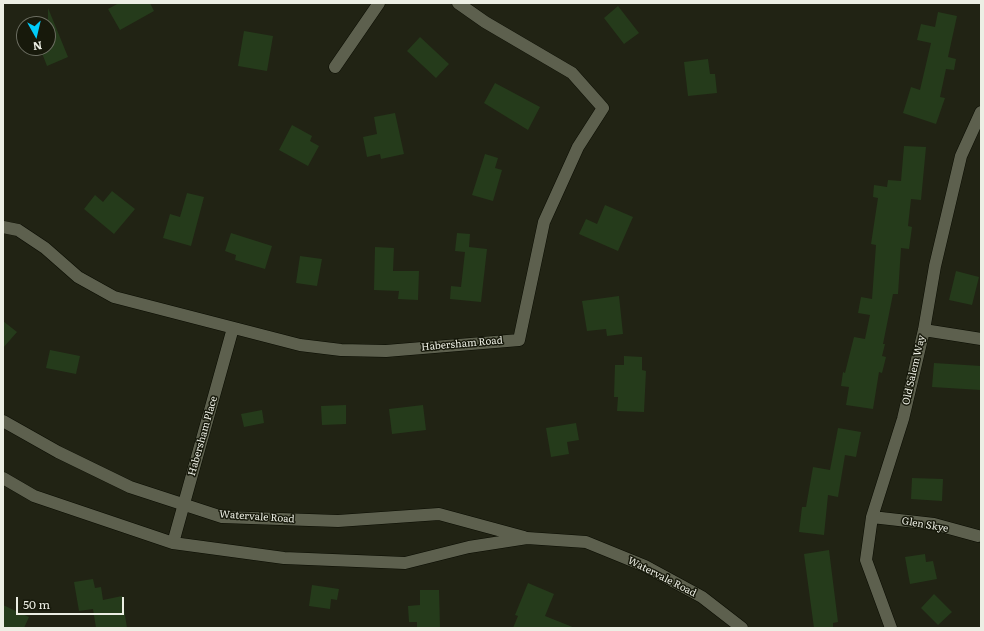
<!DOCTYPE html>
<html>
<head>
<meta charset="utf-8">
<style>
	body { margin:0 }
	#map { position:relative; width:984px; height:631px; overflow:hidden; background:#212314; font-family:Literata,serif }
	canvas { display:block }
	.frame { position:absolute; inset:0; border:4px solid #eceee4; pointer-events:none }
	.north { position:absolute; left:16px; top:16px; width:40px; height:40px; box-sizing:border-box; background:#17190b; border:1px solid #6c6e62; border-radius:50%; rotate:172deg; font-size:11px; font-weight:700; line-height:16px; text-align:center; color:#eceee4 }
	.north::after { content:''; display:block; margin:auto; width:14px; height:18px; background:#01cbf9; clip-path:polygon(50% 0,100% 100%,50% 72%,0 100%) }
	.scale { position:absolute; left:16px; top:597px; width:108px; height:18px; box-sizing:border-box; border:2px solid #eceee4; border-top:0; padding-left:5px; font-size:12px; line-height:14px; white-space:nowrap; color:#eceee4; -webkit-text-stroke:3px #17190b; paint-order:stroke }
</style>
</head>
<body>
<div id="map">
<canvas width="984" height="631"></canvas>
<div class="frame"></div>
<div class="north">N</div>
<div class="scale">50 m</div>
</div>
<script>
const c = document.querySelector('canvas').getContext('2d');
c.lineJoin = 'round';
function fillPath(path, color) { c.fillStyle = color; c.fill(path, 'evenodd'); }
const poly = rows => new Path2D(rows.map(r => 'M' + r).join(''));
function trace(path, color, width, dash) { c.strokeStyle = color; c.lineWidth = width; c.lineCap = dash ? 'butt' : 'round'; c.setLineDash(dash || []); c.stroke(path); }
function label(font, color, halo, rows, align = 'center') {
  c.font = font + ' Literata,serif'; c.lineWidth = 3; c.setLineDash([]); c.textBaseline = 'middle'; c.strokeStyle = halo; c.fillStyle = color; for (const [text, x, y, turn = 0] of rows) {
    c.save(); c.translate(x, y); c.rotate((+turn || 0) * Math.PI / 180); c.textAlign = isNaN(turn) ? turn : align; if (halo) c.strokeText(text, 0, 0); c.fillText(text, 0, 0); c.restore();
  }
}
fillPath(poly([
	[119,3,150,3,154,11,120,30,108,9],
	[618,6,639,33,624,44,604,18],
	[48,8,68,57,47,66,40,48,48,48],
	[938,12,957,16,948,57,956,59,954,70,946,69,940,97,945,98,936,124,903,113,911,87,920,90,931,43,917,40,921,24,935,27],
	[244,31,273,36,267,71,238,66],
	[420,37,449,64,436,78,407,51],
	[708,59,710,74,715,74,717,93,688,96,684,62],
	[495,83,540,107,528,130,484,103],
	[395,113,404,154,381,159,380,154,367,157,363,137,377,134,374,117],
	[292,125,312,136,310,141,319,146,308,166,279,150],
	[904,146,926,147,921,200,911,199,908,226,912,227,909,249,901,248,898,294,893,294,883,344,885,344,882,356,886,357,882,373,879,372,873,409,846,405,849,387,841,386,843,372,845,373,854,337,865,339,870,315,858,313,861,297,872,299,876,245,871,244,878,198,873,197,874,185,887,187,888,180,901,181],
	[485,154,498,158,495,168,502,170,493,201,472,195],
	[112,191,135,209,114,234,84,209,95,195,103,202],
	[187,193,204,197,191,246,163,238,170,214,180,217],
	[605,205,633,217,618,251,579,234,586,219,597,224],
	[231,233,272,246,265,269,235,260,236,255,225,251],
	[457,233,470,234,469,247,487,249,481,302,450,299,451,286,461,287,465,252,455,251],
	[375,247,394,248,393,271,419,271,418,300,398,299,399,291,374,290],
	[300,256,322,259,317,286,296,283],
	[956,271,979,277,972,305,949,300],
	[619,296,623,334,607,336,606,329,587,331,582,301],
	[3,321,17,332,3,348],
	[50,350,80,356,76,374,46,368],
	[624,356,642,357,642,370,646,371,644,412,617,411,618,397,614,397,615,365,624,365],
	[934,363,981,366,981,390,932,387],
	[346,405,346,424,322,425,321,406],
	[423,405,426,430,392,434,389,409],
	[262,410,264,423,244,427,241,414],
	[576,423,579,440,567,442,569,454,551,457,546,428],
	[838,428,861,432,856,457,845,455,838,497,828,495,824,535,799,532,802,507,806,507,813,467,830,470],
	[912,478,943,479,942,501,911,499],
	[829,550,838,622,833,623,833,628,814,628,804,554],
	[925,554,926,562,933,561,937,579,910,584,905,557],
	[93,579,95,588,101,587,103,600,122,596,127,628,96,628,93,609,79,611,74,582],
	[528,583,554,594,545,616,575,628,513,628,518,616,515,615],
	[312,585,339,589,337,600,331,599,330,609,309,606],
	[420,590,439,590,440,628,417,628,417,622,409,622,408,606,420,605],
	[934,594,952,612,938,625,921,608],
	[3,605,29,617,24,628,3,628]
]), '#253b1b');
const minor = poly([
	[335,67,379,3],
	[3,227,18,230,45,248,78,277,114,297,300,345,341,350,386,351,519,340,544,222,578,147,603,108,572,73,485,22,458,3],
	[924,330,981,339],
	[3,421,58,452,130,487,222,517,338,521,439,514,524,537],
	[3,478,34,496,173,543,284,558,405,563,469,547,527,538,586,542,645,566,702,597,742,628],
	[872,517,934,524,978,536],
	[173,543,233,328],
	[891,628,866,560,872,517,903,419,924,330,935,266,961,156,981,112]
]);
trace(minor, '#0a0c02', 13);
trace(minor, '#5d604e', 12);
label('10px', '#eceee4', '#17190b', [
	["Habersham Road",462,344,-5],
	["Old Salem Way",914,370,-77],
	["Habersham Place",203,436,-74],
	["Watervale Road",257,517,4],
	["Glen Skye",925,525,10],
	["Watervale Road",662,577,27]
]);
</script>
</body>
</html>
